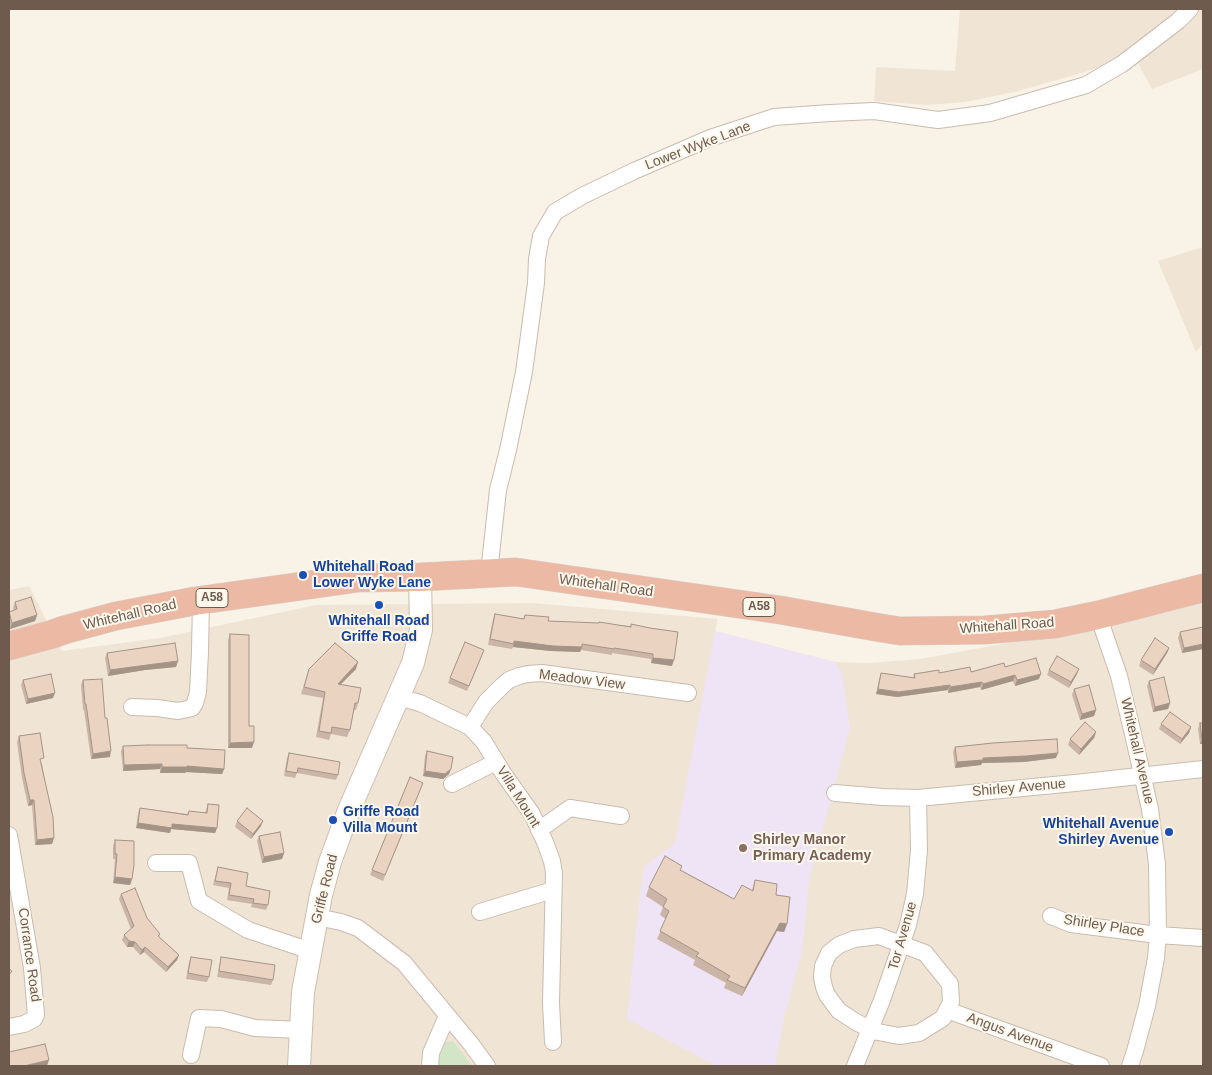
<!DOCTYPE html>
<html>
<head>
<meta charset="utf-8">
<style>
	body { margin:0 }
	#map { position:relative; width:1212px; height:1075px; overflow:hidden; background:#f9f2e6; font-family:Arial,sans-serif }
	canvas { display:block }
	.frame { position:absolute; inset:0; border:10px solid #6f5b4e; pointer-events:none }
</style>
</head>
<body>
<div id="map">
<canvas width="1212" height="1075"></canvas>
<div class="frame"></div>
</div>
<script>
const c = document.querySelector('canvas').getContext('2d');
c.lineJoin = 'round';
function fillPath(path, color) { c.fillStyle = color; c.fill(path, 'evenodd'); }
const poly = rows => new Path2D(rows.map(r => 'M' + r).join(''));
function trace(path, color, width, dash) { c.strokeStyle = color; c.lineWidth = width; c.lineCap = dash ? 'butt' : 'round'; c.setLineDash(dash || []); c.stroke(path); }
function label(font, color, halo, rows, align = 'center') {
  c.font = font + ' Arial,sans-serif'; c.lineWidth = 4; c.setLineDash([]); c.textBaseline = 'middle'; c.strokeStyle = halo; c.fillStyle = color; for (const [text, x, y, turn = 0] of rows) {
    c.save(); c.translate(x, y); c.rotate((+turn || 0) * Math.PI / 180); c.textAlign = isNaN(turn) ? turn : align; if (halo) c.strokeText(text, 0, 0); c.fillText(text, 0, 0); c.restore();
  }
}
fillPath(poly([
	[960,9,1203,9,1203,69,1152,89,1129,47,1105,66,1019,91,965,102,927,105,874,101,876,67,955,71],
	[1203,247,1203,343,1196,352,1158,261],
	[29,586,62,651,160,638,316,605,533,603,718,619,715,631,835,662,868,663,920,659,1128,621,1203,597,1203,1066,9,1066,9,590]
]), '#f0e5d5');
fillPath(poly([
	[715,631,835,662,842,674,850,728,809,881,802,952,784,1018,775,1066,717,1066,627,1019,640,895,644,867,675,843]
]), '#efe3f6');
fillPath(poly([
	[453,1041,472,1066,438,1066,443,1043]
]), '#d2e5c6');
const street = poly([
	[489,573,498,490,508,450,524,372,536,283,537,259,541,236,555,212,582,196,634,171,710,138,774,117,830,113,874,111,938,120,990,113,1086,85,1122,64,1178,21,1190,9],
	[1098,615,1119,676,1133,734,1150,809,1157,864,1158,935,1156,958,1147,1006,1135,1051,1130,1066],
	[398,697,420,703,470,727,484,742,503,773,532,814,545,842,552,861,554,873,551,1003,553,1042],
	[132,707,157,708,178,711,192,708,195,703,198,692,200,652,201,600],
	[470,727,486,702,502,686,509,680,519,676,528,674,542,673,688,693],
	[452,784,496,762],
	[835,793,883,797,918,798,1075,783,1203,769],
	[539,830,570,808,621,816],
	[9,835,32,968,36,1015,34,1019,24,1024,9,1027],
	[156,863,189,863,199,901,248,930,311,951],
	[480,912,553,890],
	[1051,916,1071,924,1158,935,1203,938],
	[317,917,341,922,358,928,404,963,471,1044,487,1066],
	[879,936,925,953,950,984,951,1002,943,1018,919,1033,899,1036,878,1032,870,1029,856,1022,839,1011,827,995,824,987,822,977,823,966,829,953,839,945,854,939,879,936],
	[947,1010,1101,1066],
	[191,1055,199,1018,221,1019,255,1028,301,1030],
	[430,1066,431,1053,447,1016],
	[855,1066,882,1000,908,925,915,894,919,850,918,798]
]);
const secondary = poly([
	[299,1066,303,992,321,895,330,862,349,810,413,663,421,630,420,577]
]);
const highway = poly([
	[9,646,53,634,64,630,116,616,195,601,359,578,420,577,516,572,780,610,881,628,900,631,985,630,1055,624,1098,615,1203,588]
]);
trace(street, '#c9bbae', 18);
trace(secondary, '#cebdae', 24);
trace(highway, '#d7d1cd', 29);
trace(street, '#fff', 16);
trace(secondary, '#fff', 22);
trace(highway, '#ecbaa4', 28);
fillPath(poly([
	[15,602,37,615,35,621,10,629,9,624,9,612,14,610,13,608],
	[495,614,523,619,525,615,548,621,631,626,631,624,672,666,651,663,651,659,612,653,612,655,581,650,580,652,551,651,513,647,512,649,488,645,493,619],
	[1203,627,1203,649,1182,653,1178,638,1180,632],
	[230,634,252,748,228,748,228,640],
	[1169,648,1167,653,1153,675,1139,666,1141,660],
	[107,653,178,661,176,667,145,670,108,676,105,658],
	[482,656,467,691,448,683,450,678],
	[1005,667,1039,679,1015,686,1013,681,981,690,980,687,948,693,948,690,897,697,876,694,879,679,881,673,913,678,914,674,971,672],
	[309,669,356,669,341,684,358,703,356,710,354,710,350,730,347,737,331,734,329,740,316,737,323,698,301,694],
	[1049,670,1077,674,1069,688,1047,675],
	[23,680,53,698,26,704,21,685],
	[83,680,105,718,110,757,91,759,84,710,83,710,81,685],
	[1149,681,1170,703,1168,709,1153,712,1147,686],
	[1074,689,1096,710,1094,716,1080,720,1072,695],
	[1200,723,1203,744,1200,744,1198,729],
	[1161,724,1191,727,1189,733,1180,744,1159,729],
	[1096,732,1094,738,1079,755,1068,745,1070,739],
	[19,736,42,764,54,838,52,844,35,845,32,805,28,806,22,778,17,742],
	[123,746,187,748,224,769,222,774,186,772,185,773,160,773,160,769,123,771,121,751],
	[955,747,1056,758,1024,762,982,763,981,765,955,768,953,752],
	[427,751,451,769,449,774,443,779,423,776,425,756],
	[289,753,338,775,336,780,297,773,295,778,284,776,287,758],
	[410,777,423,783,383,881,370,875],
	[208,804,217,828,215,833,171,829,170,833,136,828,138,813,140,808,187,814,189,811,205,813],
	[237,821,261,826,251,839,235,827],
	[259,836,284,853,282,859,262,863,257,841],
	[115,840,132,879,130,885,113,883,115,859,113,859,113,846],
	[218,867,246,886,268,905,266,910,251,907,252,904,227,900,229,888,213,885],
	[681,870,734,899,752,890,755,880,776,895,787,924,784,932,777,931,742,996,724,988,726,983,693,965,695,960,657,939,666,919,660,915,663,907,646,896,649,887],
	[121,894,160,934,159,937,179,955,177,960,166,972,144,952,140,955,133,947,127,947,122,940,124,935,131,929,119,899],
	[191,957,209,977,207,982,186,979,189,962],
	[221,957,273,980,271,985,217,977]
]), '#cab5a6');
fillPath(poly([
	[37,615,35,621,10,629,12,623],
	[514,641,582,647,580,652,551,651,513,647],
	[1203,644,1203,649,1182,653,1184,648],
	[1169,648,1167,653,1153,675,1155,669],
	[653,658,674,660,672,666,651,663],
	[178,661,176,667,145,670,108,676,110,670,147,665],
	[358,662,356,669,335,690,338,684],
	[1079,669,1077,674,1069,688,1071,682],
	[1041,674,1039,679,1015,686,1017,680],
	[1015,675,1013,681,981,690,983,684],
	[982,682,980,687,948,693,950,687],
	[950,685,948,690,897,697,876,694,878,689],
	[55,693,53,698,26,704,28,699],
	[1170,703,1168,709,1153,712,1155,707],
	[1096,710,1094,716,1080,720,1082,714],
	[1191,727,1189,733,1180,744,1182,739],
	[1096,732,1094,738,1079,755,1081,749],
	[1202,739,1203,739,1203,744,1200,744],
	[254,742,252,748,228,748,230,743],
	[111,751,110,757,91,759,93,754],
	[1058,753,1056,758,1024,762,982,763,981,765,955,768,957,762,983,758],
	[162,764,160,769,123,771,124,765],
	[187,766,224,769,222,774,186,772,185,773,160,773,162,767],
	[451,769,449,774,443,779,423,776,425,771],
	[30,800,34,800,32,805,28,806],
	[263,821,261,826,251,839,253,834],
	[138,823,172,824,217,828,215,833,171,829,170,833,136,828],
	[54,838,52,844,35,845,37,840],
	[284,853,282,859,262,863,264,857],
	[115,877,132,879,130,885,113,883],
	[780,923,787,924,784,932,777,931,742,996,745,988],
	[129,941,135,942,133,947,127,947],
	[145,947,144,952,140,955,142,950],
	[179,955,177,960,166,972,168,967],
	[49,1060,47,1066,24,1066]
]), '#a49487');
const building = poly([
	[31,597,37,615,12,623,9,612,17,609,15,602,31,597],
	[495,614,524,619,525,615,549,617,548,621,599,623,599,622,631,627,631,624,650,628,678,632,674,660,653,658,653,654,614,648,614,649,582,644,582,647,553,646,514,641,514,644,490,639,495,614],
	[1203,627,1203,644,1184,648,1180,632,1203,627],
	[230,634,249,635,249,726,254,726,254,742,230,743,230,634],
	[1155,638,1169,648,1155,669,1141,660,1155,638],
	[465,642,484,650,469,686,450,678,465,642],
	[175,643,178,661,147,665,110,670,107,653,175,643],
	[335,643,358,662,338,684,361,688,358,703,355,703,350,730,332,727,331,733,319,731,325,692,304,687,309,669,335,643],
	[1057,656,1079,669,1071,682,1049,670,1057,656],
	[1036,658,1041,674,1017,680,1015,675,983,684,982,682,950,687,950,685,899,692,878,689,881,673,915,678,914,674,939,670,939,673,970,667,971,672,1004,663,1005,667,1036,658],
	[51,674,55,693,28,699,23,680,51,674],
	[1164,677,1170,703,1155,707,1149,681,1164,677],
	[102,679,105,718,107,718,111,751,93,754,86,704,85,704,83,680,102,679],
	[1089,685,1096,710,1082,714,1074,689,1089,685],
	[1170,712,1191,727,1182,739,1161,724,1170,712],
	[1085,722,1096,732,1081,749,1070,739,1085,722],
	[1200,723,1203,723,1203,739,1202,739,1200,723],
	[40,733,44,758,40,759,53,817,54,838,37,840,34,800,30,800,24,773,19,736,40,733],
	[1057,739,1058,753,1026,756,983,758,983,760,957,762,955,747,993,743,1057,739],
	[148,745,187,745,187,748,225,750,224,769,187,766,187,767,162,767,162,764,124,765,123,746,148,745],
	[427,751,453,757,451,769,445,774,425,771,427,751],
	[289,753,340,762,338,775,298,768,297,773,286,771,289,753],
	[410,777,423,783,385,875,372,870,410,777],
	[208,804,219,805,217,828,172,824,172,828,138,823,140,808,188,815,189,811,207,813,208,804],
	[247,808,263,821,253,834,237,821,247,808],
	[280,832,284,853,264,857,259,836,280,832],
	[115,840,134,841,134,865,132,879,115,877,117,854,115,854,115,840],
	[665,856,682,866,680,870,734,899,742,885,753,891,755,880,777,884,776,895,790,897,787,924,780,923,745,988,727,980,730,976,696,956,699,953,660,931,669,911,663,907,667,899,649,887,665,856],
	[218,867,248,873,246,886,270,891,268,905,253,903,254,899,229,895,231,883,215,881,218,867],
	[135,888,147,918,160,934,158,936,179,955,168,967,145,947,142,950,135,942,129,941,124,935,134,926,121,894,135,888],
	[191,957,212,960,209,977,188,973,191,957],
	[221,957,275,965,273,980,219,971,221,957],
	[9,969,12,971,9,975,9,969],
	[45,1044,49,1060,24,1066,9,1066,9,1052,45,1044]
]);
fillPath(building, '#ebd3c1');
trace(building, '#a49487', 1);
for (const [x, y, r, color] of [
	[303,575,5,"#1a4fb4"],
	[379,605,5,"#1a4fb4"],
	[333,820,5,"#1a4fb4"],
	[1169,832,5,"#1a4fb4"],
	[743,848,5,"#8d6e63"]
]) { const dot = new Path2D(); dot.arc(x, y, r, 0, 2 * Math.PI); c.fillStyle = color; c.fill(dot); trace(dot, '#fdf7ec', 2); }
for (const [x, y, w] of [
	[212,598,32],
	[759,607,32]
]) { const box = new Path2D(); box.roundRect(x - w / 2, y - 9.5, w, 19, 4); c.fillStyle = '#fdf7ec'; c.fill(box); trace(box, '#6f5b4e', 1); }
label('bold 12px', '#6f5b4e', null, [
	["A58",212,598],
	["A58",759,607]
]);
label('14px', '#6f5b4e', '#fdf7ec', [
	["Lower Wyke Lane",698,146,-21],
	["Whitehall Road",606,586,8],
	["Whitehall Road",130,615,-13],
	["Whitehall Road",1007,626,-4],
	["Meadow View",582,680,7],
	["Whitehall Avenue",1137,751,77],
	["Shirley Avenue",1019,788,-5],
	["Villa Mount",518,797,58],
	["Griffe Road",325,889,-76],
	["Shirley Place",1104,926,9],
	["Tor Avenue",903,936,-74],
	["Corrance Road",29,955,82],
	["Angus Avenue",1010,1033,20]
]);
label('bold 14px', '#164399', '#fdf7ec', [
	["Whitehall Road",313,567],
	["Lower Wyke Lane",313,583],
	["Whitehall Road",379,621,"center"],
	["Griffe Road",379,637,"center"],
	["Griffe Road",343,812],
	["Villa Mount",343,828],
	["Whitehall Avenue",1159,824,"right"],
	["Shirley Avenue",1159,840,"right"]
], 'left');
label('bold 14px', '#785e54', '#fdf7ec', [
	["Shirley Manor",753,840],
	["Primary Academy",753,856]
], 'left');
</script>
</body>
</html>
